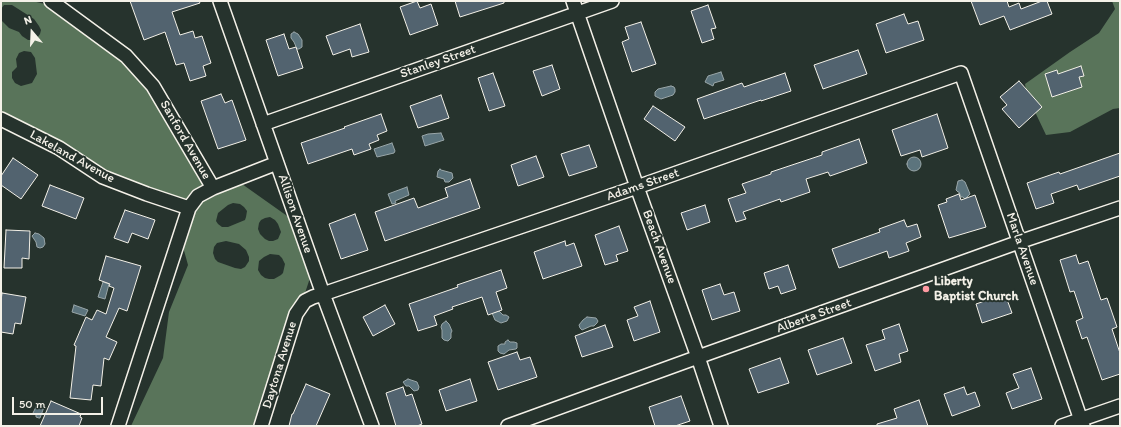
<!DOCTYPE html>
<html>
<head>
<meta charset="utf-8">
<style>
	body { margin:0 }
	#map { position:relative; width:1121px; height:427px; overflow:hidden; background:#26332d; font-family:Itim,sans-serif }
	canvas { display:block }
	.frame { position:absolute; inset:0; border:2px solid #f4f1e8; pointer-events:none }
	.north { position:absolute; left:12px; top:12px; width:40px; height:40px; -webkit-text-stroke:3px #26332d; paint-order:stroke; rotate:341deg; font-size:11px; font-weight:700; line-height:16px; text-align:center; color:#f4f1e8 }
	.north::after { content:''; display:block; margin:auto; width:14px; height:18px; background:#f4f1e8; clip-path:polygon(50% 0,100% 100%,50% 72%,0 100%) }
	.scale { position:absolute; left:12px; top:397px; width:91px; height:18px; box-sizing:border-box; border:2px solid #f4f1e8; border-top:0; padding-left:5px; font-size:12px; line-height:14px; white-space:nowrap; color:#f4f1e8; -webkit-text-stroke:3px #26332d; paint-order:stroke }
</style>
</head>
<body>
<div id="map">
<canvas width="1121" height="427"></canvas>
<div class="frame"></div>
<div class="north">N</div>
<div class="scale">50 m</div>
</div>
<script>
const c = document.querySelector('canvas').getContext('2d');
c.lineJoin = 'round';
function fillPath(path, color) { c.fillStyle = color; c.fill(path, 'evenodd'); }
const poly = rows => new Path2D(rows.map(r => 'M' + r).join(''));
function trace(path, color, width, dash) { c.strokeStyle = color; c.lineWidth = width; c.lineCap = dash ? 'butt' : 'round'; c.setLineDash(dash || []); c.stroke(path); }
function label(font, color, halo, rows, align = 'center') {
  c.font = font + ' Itim,sans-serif'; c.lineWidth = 4; c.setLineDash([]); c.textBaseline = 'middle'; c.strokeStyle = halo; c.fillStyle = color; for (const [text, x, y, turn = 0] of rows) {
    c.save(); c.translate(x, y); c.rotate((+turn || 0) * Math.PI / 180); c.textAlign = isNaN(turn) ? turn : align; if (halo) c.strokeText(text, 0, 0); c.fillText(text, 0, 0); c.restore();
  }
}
fillPath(poly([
	[1,1,32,1,45,4,122,61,149,90,204,184,193,191,186,200,148,188,106,171,62,143,1,111,1,20,9,28,19,32,22,36,28,40,32,40,37,38,40,34,41,30,39,26,34,19,12,5,4,5,1,9],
	[24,51,31,52,35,58,37,74,32,83,21,86,15,83,12,78,12,72,17,67,16,59,19,53],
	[1112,1,1120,1,1120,108,1113,109,1070,132,1046,135,1027,95,1025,84,1070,52,1099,33,1115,9],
	[242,184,290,218,310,278,305,293,300,297,290,311,254,426,131,426,163,358,169,312,188,265,183,247,195,211,203,201,216,194],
	[233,203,240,204,244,207,247,211,246,217,245,220,228,227,222,227,218,224,216,221,218,213,228,205],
	[270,217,275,220,278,224,281,232,278,239,273,241,269,241,265,239,260,234,258,229,259,223,261,220,265,218],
	[226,241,239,244,246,250,249,257,249,261,245,267,241,269,235,268,218,262,215,259,213,253,214,247,217,243],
	[270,254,279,255,282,258,285,264,283,273,281,275,274,279,269,279,265,278,261,275,258,270,259,261,264,257]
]), '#59745a');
const water = poly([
	[294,32,298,34,302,40,302,47,299,49,297,49,294,42,291,38,291,34,294,32],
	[721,72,724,80,714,83,713,86,705,82,708,76,721,72],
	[671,86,674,87,675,89,675,92,673,95,661,99,655,96,655,92,658,89,671,86],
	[441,133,444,140,425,146,422,136,428,134,441,133],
	[392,143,395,151,394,153,377,157,374,149,392,143],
	'907 164a7 7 0 1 1 14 0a7 7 0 1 1-14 0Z',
	[440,169,441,170,452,173,453,178,449,182,445,182,444,179,437,177,438,171,440,169],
	[962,180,965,182,970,194,965,199,963,197,961,197,959,192,958,192,956,190,958,181,962,180],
	[407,187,409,195,395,201,396,203,392,204,388,194,407,187],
	[35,233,39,234,44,238,45,244,43,247,40,248,37,247,36,242,32,236,35,233],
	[103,282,109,284,105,299,98,297,103,282],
	[74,305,88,310,85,316,72,312,74,305],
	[499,311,503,315,506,315,509,317,507,321,501,323,495,320,492,313,499,311],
	[587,317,596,318,598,321,597,323,594,326,591,326,582,330,580,328,579,325,583,320,587,317],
	[446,321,449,324,452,331,451,333,451,338,448,341,444,340,442,338,442,330,441,327,442,324,446,321],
	[508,340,510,342,514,342,517,343,517,348,516,349,509,350,504,354,500,353,498,351,498,346,501,344,505,344,505,342,508,340],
	[408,379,417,382,419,387,418,390,414,391,409,386,406,386,403,382,408,379],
	[38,403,40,403,44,407,40,418,39,418,36,417,36,415,33,413,38,403]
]);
fillPath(water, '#5c747d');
trace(water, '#99a6a8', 1);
const building = poly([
	[130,1,199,1,200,3,172,12,180,35,193,31,195,38,202,36,211,63,203,66,206,76,190,81,184,63,176,65,165,32,144,40,130,1],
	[417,1,420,8,431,4,438,25,410,35,400,7,417,1],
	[455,1,504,1,504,3,460,17,455,1],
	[971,1,1007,1,1009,7,1019,3,1021,9,1042,1,1047,1,1052,14,1010,30,1004,16,980,25,971,1],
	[708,5,716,28,711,29,714,39,702,43,691,11,708,5],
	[904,14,908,24,918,21,924,40,886,53,876,24,904,14],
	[641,22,656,64,632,72,622,42,629,39,625,27,641,22],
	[360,24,369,52,352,57,350,49,333,55,326,36,360,24],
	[284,34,289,49,296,47,303,68,278,76,266,40,284,34],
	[858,50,867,74,823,89,814,65,858,50],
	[552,65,560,89,542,96,533,71,552,65],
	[1081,66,1084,76,1079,77,1082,87,1052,97,1045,74,1057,70,1058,74,1081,66],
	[493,73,505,106,489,111,478,78,493,73],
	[785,73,791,91,761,101,761,100,704,119,697,99,742,83,744,87,785,73],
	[1019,81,1042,107,1019,128,1002,109,1007,105,1000,97,1019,81],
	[221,94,225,103,232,100,246,140,218,149,201,101,221,94],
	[441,95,449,118,418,128,410,106,441,95],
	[653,106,685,127,675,141,644,119,653,106],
	[381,114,387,131,377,135,379,140,369,144,371,149,354,155,352,149,308,164,301,143,345,128,344,127,381,114],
	[937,114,948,148,922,157,920,150,901,156,892,130,937,114],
	[859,139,867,163,830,176,828,172,806,179,810,192,781,202,780,199,743,212,746,219,736,222,728,199,746,193,742,184,771,174,771,172,822,155,822,152,859,139],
	[589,145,597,167,569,176,561,154,589,145],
	[1120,153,1120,176,1079,190,1077,185,1051,194,1054,203,1036,209,1027,183,1059,172,1060,174,1120,153],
	[536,156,544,177,518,186,511,165,536,156],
	[13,158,38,175,21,199,1,185,1,176,13,158],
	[470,179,480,208,385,241,375,212,414,198,418,208,448,197,445,188,470,179],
	[50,185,84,198,76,219,42,206,50,185],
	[959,194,961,200,975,195,986,227,949,238,938,205,947,202,946,199,959,194],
	[705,205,710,222,687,230,681,213,705,205],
	[125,210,155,220,148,239,132,233,128,243,114,238,125,210],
	[355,214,368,250,341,259,329,224,355,214],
	[904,220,907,227,917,224,921,237,906,243,909,251,889,258,887,251,839,268,832,249,880,232,879,229,904,220],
	[619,226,628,251,616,255,618,261,605,265,595,235,619,226],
	[6,230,30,231,29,259,22,258,22,268,4,268,6,230],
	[565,241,566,246,574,243,582,266,543,279,534,252,565,241],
	[1076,255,1079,264,1088,261,1101,300,1107,298,1117,327,1112,329,1120,353,1120,374,1102,380,1087,337,1082,339,1076,321,1083,318,1074,291,1070,292,1060,260,1076,255],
	[106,256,141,266,127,311,119,308,106,337,117,342,109,360,104,358,101,386,93,385,91,400,70,398,76,346,74,345,86,317,92,320,97,310,106,314,114,288,109,286,110,284,99,280,106,256],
	[788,265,796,289,781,294,778,286,769,289,764,273,788,265],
	[501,270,507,288,496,292,502,310,488,315,482,297,452,307,453,309,434,316,437,325,418,331,409,304,458,287,457,285,501,270],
	[720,284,724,295,734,292,740,311,712,320,702,290,720,284],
	[2,293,26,297,21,324,15,323,13,334,1,332,1,301,2,293],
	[1005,294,1012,313,982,323,976,304,1005,294],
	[650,301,660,332,634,341,627,320,638,316,634,307,650,301],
	[385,305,395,324,373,336,363,317,385,305],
	[899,324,908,351,899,354,901,362,875,371,866,345,885,339,882,330,899,324],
	[605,325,613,347,582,357,575,336,605,325],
	[843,338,852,363,817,375,808,350,843,338],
	[517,352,520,360,530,357,537,377,498,390,488,362,517,352],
	[780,358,789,383,758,393,749,369,780,358],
	[1031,368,1042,399,1012,409,1006,393,1019,388,1013,374,1031,368],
	[470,379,477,401,446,411,439,390,470,379],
	[306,384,330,394,316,426,289,426,292,414,293,414,306,384],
	[403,387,406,396,412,394,422,424,417,426,396,426,386,393,403,387],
	[964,387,967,395,975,392,980,406,952,416,944,394,964,387],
	[681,396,690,421,675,426,655,426,649,407,681,396],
	[919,400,928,426,877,426,877,424,897,418,894,409,919,400],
	[51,401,81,414,80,417,82,418,79,426,40,426,51,401]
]);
fillPath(building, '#52636f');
trace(building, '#f4f1e8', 1);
const street = poly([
	[51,1,126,56,153,86,213,188],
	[220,1,323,294,372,426],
	[573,1,637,187,698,357,721,426],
	[1,119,59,148,103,177,147,194,189,208],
	[263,124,612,1],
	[118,426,189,208,198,196,213,188,277,163],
	[261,426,296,314,305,301,313,297,323,294,637,187,961,73,1083,426],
	[508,426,698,357,1019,242,1120,208],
	[1062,426,1120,406]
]);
trace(street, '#f4f1e8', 16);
trace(street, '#26332d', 13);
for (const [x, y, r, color] of [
	[926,289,4,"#ff9aa2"]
]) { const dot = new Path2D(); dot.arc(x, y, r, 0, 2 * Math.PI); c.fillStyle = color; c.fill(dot); trace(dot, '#26332d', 1.5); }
label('13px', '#f4f1e8', '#26332d', [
	["Stanley Street",438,62,-19],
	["Sanford Avenue",185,140,60],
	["Lakeland Avenue",72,157,29],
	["Adams Street",643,185,-19],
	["Allison Avenue",295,214,71],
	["Beach Avenue",659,247,70],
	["Marla Avenue",1022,249,71],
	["Alberta Street",814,316,-20],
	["Daytona Avenue",280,365,-73]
]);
label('bold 13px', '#f4f1e8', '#26332d', [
	["Liberty",934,282],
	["Baptist Church",934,297]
], 'left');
</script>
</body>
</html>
